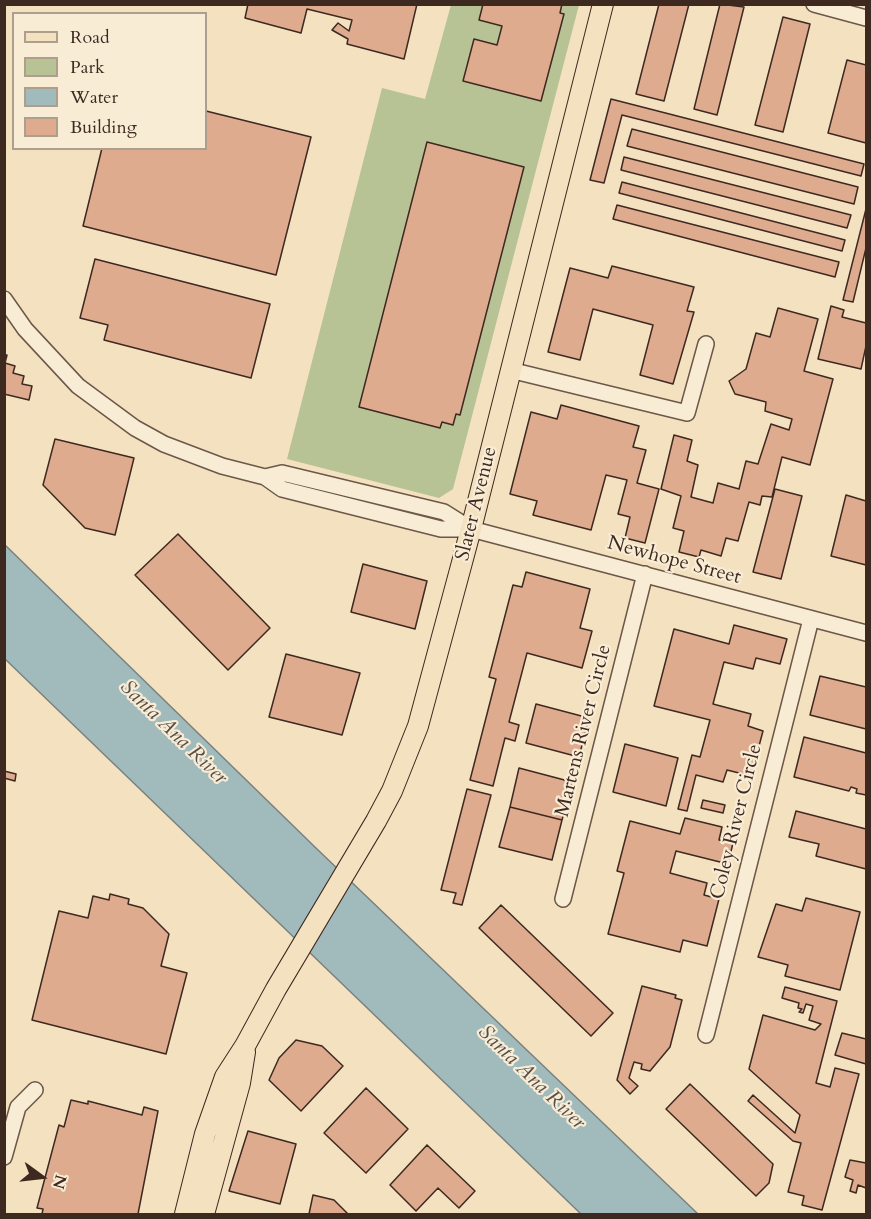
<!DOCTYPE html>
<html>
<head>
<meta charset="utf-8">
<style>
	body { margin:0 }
	#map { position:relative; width:871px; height:1219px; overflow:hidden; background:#f4e1bf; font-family:Cardo,serif }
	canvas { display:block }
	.frame { position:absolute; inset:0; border:6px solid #3e2921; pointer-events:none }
	.legend { position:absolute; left:12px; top:12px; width:195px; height:138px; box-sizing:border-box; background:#f8ecd5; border:2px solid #ae9e8d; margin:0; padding:8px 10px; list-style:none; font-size:18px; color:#3e2921 }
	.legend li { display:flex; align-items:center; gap:12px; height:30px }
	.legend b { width:30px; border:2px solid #ae9e8d }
	.north { position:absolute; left:12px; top:1147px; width:60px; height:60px; -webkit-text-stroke:4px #f8ecd5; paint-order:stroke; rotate:105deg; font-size:16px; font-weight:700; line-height:24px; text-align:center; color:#3e2921 }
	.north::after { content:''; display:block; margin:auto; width:21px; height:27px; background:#3e2921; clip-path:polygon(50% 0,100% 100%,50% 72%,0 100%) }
</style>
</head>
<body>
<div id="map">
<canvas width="871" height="1219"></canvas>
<div class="frame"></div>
<ul class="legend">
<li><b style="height:8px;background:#f4e1bf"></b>Road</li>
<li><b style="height:16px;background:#b8c395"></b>Park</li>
<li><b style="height:16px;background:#a1bbbd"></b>Water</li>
<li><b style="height:16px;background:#deab8e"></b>Building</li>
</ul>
<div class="north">N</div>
</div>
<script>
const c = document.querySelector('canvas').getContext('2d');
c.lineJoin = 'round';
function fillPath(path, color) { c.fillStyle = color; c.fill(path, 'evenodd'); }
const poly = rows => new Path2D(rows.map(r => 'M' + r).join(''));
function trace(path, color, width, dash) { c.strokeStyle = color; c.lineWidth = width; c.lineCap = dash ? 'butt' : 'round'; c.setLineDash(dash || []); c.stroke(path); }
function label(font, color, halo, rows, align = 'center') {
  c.font = font + ' Cardo,serif'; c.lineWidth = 4.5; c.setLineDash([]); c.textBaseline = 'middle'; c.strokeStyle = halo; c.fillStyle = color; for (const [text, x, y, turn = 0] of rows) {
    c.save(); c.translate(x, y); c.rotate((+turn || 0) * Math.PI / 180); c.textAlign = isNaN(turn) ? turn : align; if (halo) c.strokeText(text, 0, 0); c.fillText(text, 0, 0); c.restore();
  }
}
fillPath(poly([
	[451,5,579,5,453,489,439,498,287,459,382,88,425,99]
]), '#b8c395');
const water = poly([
	[4,544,318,850,698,1214,581,1214,5,659,4,544]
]);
fillPath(water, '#a1bbbd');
trace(water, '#79817f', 1.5);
const building = poly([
	[248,4,417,4,404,59,347,44,348,39,332,30,338,23,349,31,352,20,307,9,301,33,245,18,248,4],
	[483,4,562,4,560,13,564,14,541,101,463,81,474,39,497,45,502,26,479,20,483,4],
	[659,4,689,4,664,101,636,94,659,4],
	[720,4,744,7,717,115,694,109,720,4],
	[783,17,810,24,783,132,755,125,783,17],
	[847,60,866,65,866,143,828,133,847,60],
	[611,99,864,164,861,176,622,115,604,183,590,180,611,99],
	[206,111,311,137,276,275,83,226,102,148,206,148,206,111],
	[632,129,858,187,854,204,627,146,632,129],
	[427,142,524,167,460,415,456,414,453,425,442,422,440,428,359,407,427,142],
	[624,157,851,215,847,228,621,170,624,157],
	[622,182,845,240,842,251,619,193,622,182],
	[617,205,839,262,835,277,613,219,617,205],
	[866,209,866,248,853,302,843,300,866,209],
	[95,259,270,304,251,378,104,340,108,325,80,318,95,259],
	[612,266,694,287,687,311,694,312,673,384,640,375,653,325,593,309,580,360,548,352,570,268,608,278,612,266],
	[831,306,844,310,842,317,866,323,866,346,861,369,818,359,831,306],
	[778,308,818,319,804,371,833,379,810,465,782,457,772,497,762,496,760,505,749,502,738,541,726,538,721,556,701,550,699,557,679,552,684,531,673,528,681,496,661,489,674,435,692,440,687,461,698,465,691,497,713,503,718,483,739,489,746,461,758,464,771,424,789,430,792,419,765,411,766,402,735,394,729,381,746,369,756,333,770,337,778,308],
	[4,355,7,355,5,363,15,366,13,373,24,376,22,384,32,386,29,400,4,394,4,355],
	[561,405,639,426,633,447,646,450,637,483,659,489,645,543,625,538,630,517,618,514,627,480,606,475,591,530,533,515,537,501,510,494,531,412,557,419,561,405],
	[55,439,134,458,115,535,85,528,43,485,55,439],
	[775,489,802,496,781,579,753,572,775,489],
	[846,495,866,501,866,565,831,556,846,495],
	[178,534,270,628,228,670,135,575,178,534],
	[363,564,427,581,415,629,351,612,363,564],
	[526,572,590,589,580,628,592,631,582,668,527,653,509,722,519,725,515,741,505,738,493,786,470,780,496,679,489,677,513,585,522,587,526,572],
	[734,625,787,639,780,664,756,658,753,669,724,662,713,704,751,714,748,726,763,731,751,776,727,770,723,782,696,775,687,811,678,809,692,755,700,757,710,720,654,706,674,629,729,644,734,625],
	[286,654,360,673,342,735,269,717,286,654],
	[820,676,866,687,866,729,810,715,820,676],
	[536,704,589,718,579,757,526,743,536,704],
	[804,737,866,753,866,795,856,793,857,789,851,787,849,791,794,777,804,737],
	[625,744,678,758,666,806,613,792,625,744],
	[519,768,572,782,562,820,510,807,519,768],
	[4,771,16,774,15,781,4,778,4,771],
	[467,789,491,795,462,905,453,903,456,893,441,890,467,789],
	[703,800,725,805,723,813,701,808,703,800],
	[510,807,562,820,552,860,499,847,510,807],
	[796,811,866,829,866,869,816,856,819,844,789,837,796,811],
	[685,818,722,827,719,840,733,843,728,864,676,851,670,873,707,883,704,895,719,899,707,946,683,940,680,952,608,934,624,873,617,871,630,821,680,834,685,818],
	[110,894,129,899,128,904,143,908,169,934,161,966,187,973,166,1054,32,1020,59,911,88,918,93,896,109,900,110,894],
	[806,898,860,912,840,990,785,976,788,965,758,957,776,904,802,911,806,898],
	[501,905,613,1013,591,1036,479,928,501,905],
	[642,986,676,995,675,998,682,1000,670,1047,650,1071,641,1069,642,1064,634,1062,629,1078,638,1086,630,1094,617,1080,642,986],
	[785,987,837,1001,816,1083,830,1087,835,1068,859,1074,822,1210,802,1205,804,1196,788,1192,801,1143,793,1141,748,1101,753,1095,795,1133,800,1115,749,1069,763,1015,815,1030,821,1024,809,1020,813,1006,806,1004,803,1013,799,1012,802,1009,798,1008,799,1003,782,998,785,987],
	[842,1033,866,1039,866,1064,835,1055,842,1033],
	[296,1040,322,1046,343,1066,301,1111,269,1080,279,1058,296,1040],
	[690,1084,773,1164,769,1183,756,1196,666,1109,690,1084],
	[366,1088,408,1129,366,1173,324,1133,366,1088],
	[71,1100,88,1104,88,1101,142,1115,144,1107,158,1111,138,1214,42,1214,43,1209,37,1208,59,1125,64,1127,71,1100],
	[248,1131,296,1144,280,1204,229,1191,248,1131],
	[427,1145,475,1191,459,1208,438,1188,416,1211,390,1185,427,1145],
	[850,1160,866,1163,866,1188,858,1185,856,1193,850,1191,853,1180,845,1177,850,1160],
	[313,1195,334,1200,348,1214,309,1214,313,1195]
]);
fillPath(building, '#deab8e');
trace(building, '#3e2921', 1.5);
const minor = poly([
	[814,4,866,18],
	[4,299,25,329,78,386,135,428,164,444,222,466,265,477,282,489,441,529,471,529,866,633],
	[510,370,687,413,706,344],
	[265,477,282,473,444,512,471,529],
	[563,899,645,574],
	[706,1035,811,619],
	[4,1157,18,1107,35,1090]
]);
const major = poly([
	[185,1214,205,1134,225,1077,245,1046,276,989,376,821,392,791,418,726,471,529,603,4],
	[204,1214,240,1083,245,1052]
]);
trace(minor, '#6c5748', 18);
trace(major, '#3e2921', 22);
trace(minor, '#f8ecd5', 15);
trace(major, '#f4e1bf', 20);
label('20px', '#3e2921', '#f8ecd5', [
	["Slater Avenue",477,504,-76],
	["Newhope Street",674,561,15],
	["Martens River Circle",584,731,-76],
	["Coley River Circle",737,822,-76]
]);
label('italic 21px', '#574e48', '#f8ecd5', [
	["Santa Ana River",173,733,44],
	["Santa Ana River",531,1078,44]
]);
</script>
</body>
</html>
